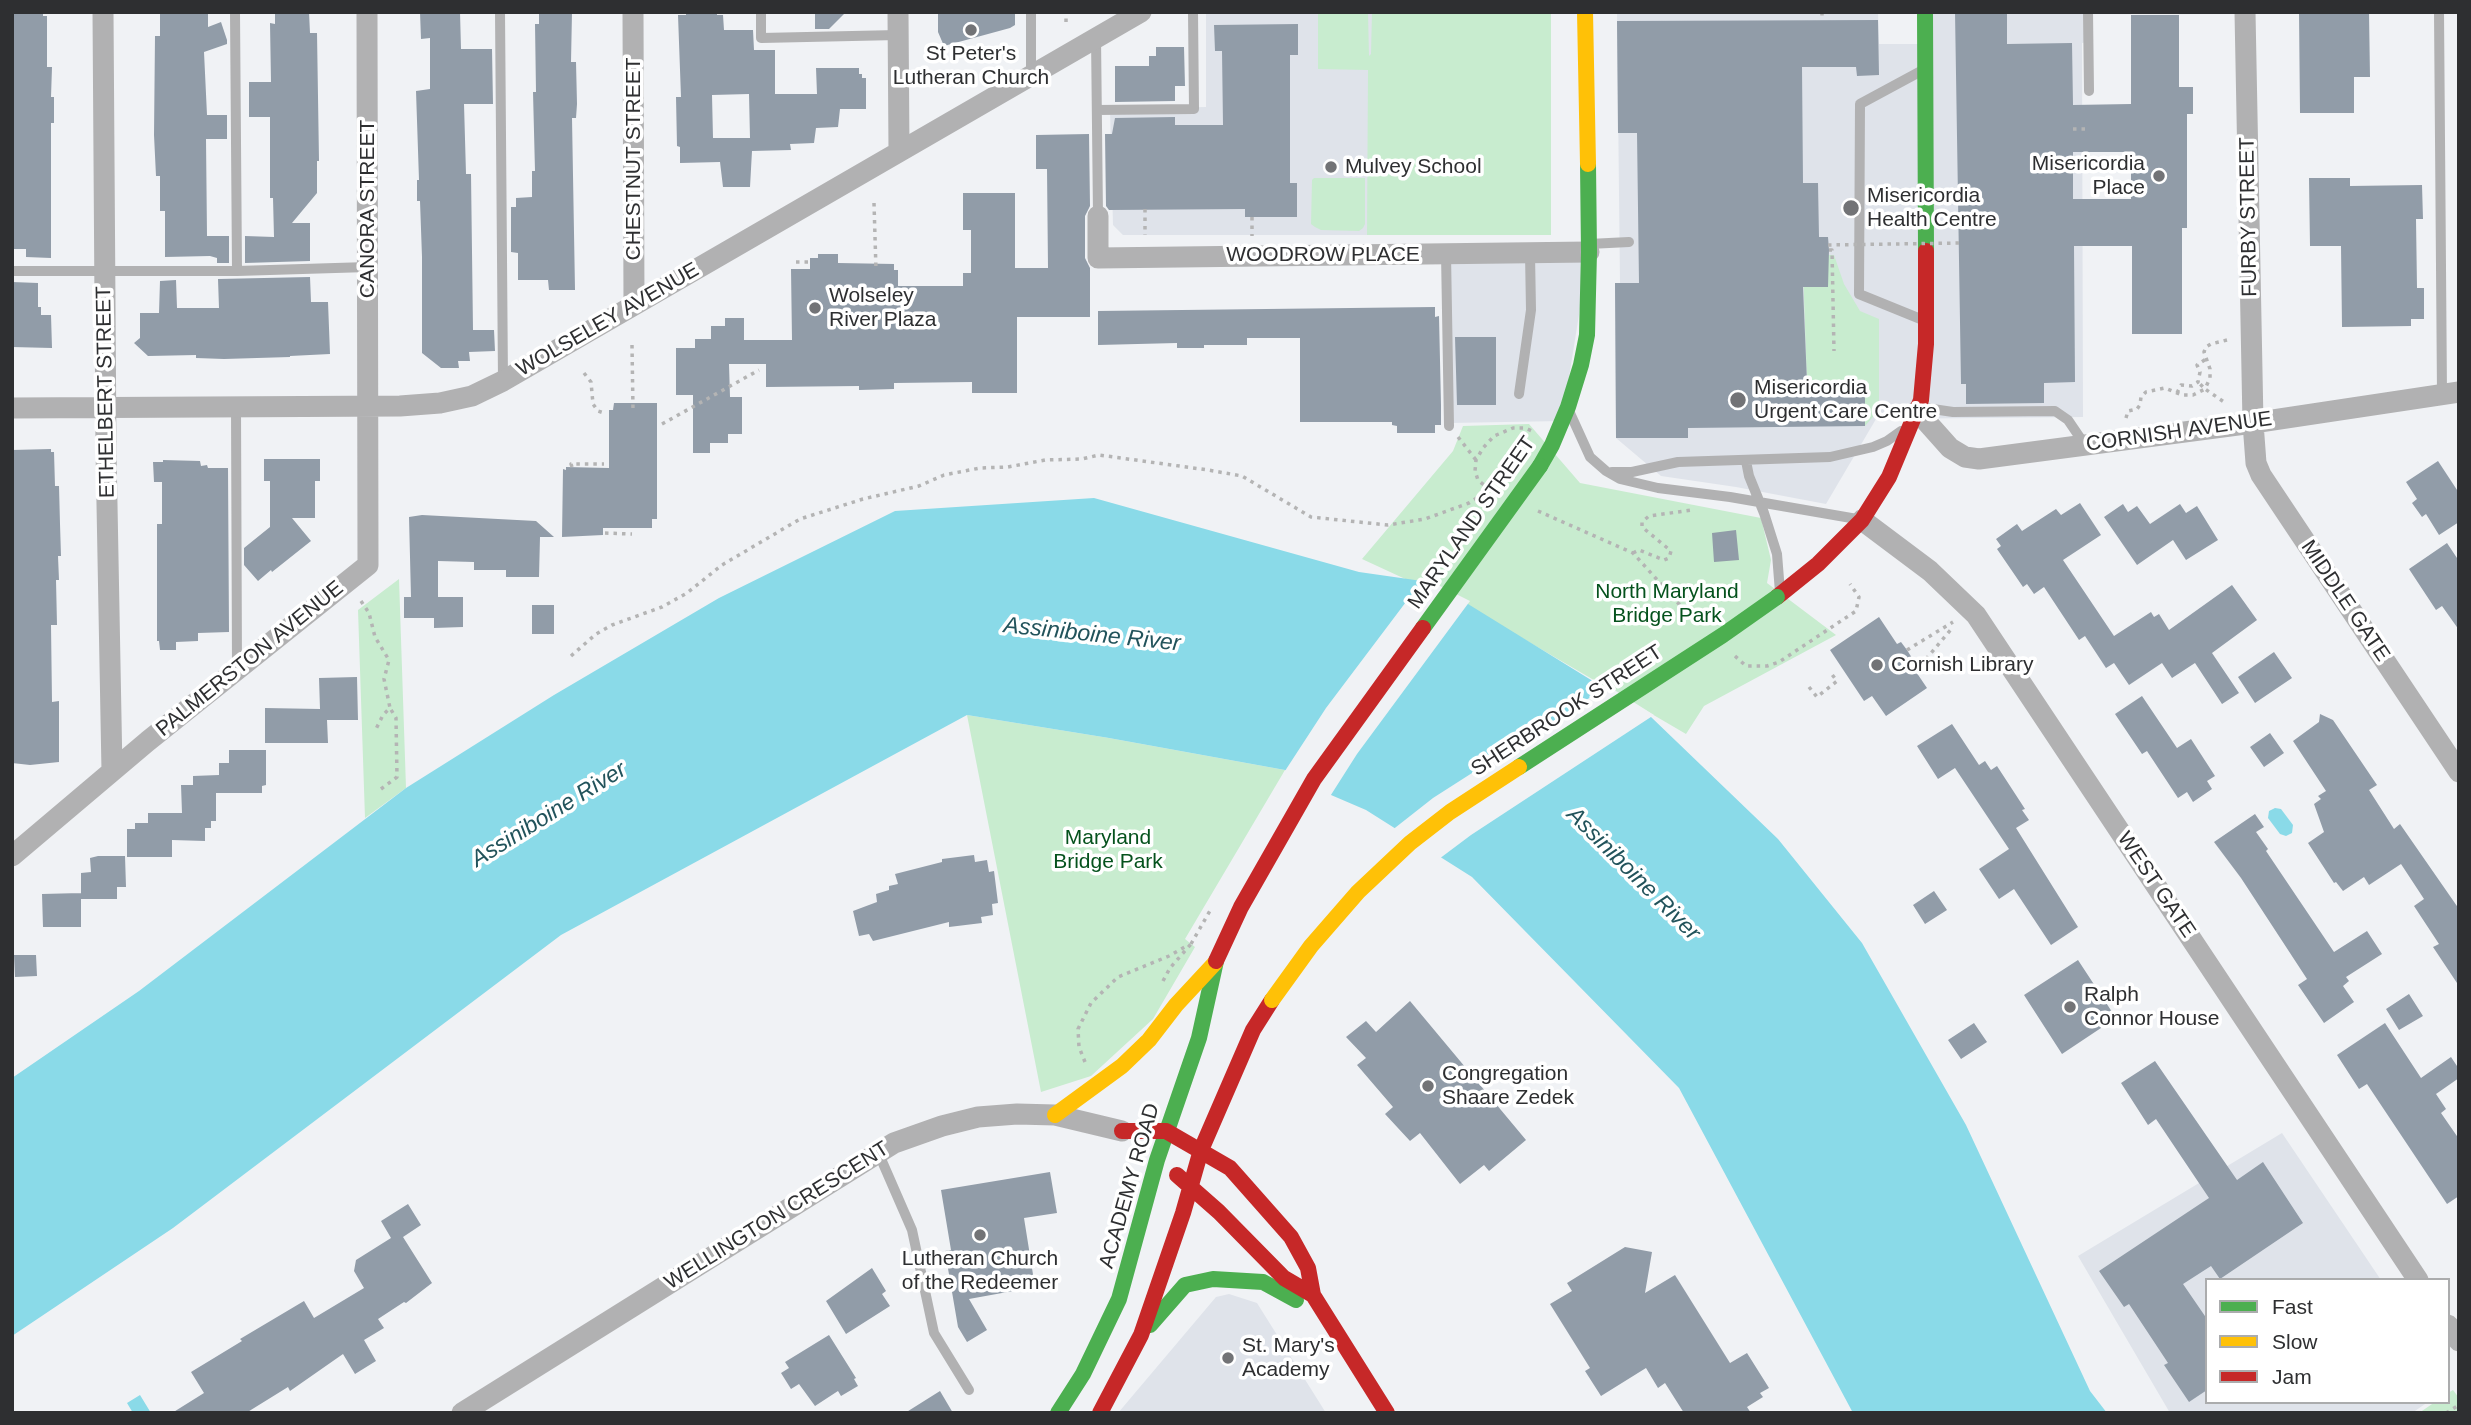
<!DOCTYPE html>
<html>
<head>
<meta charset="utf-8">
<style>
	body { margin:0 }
	#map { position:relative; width:2471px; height:1425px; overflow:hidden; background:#f0f2f5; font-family:Arial,sans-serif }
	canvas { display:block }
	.frame { position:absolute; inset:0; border:14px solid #2e2f31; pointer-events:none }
	.legend { position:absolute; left:2205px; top:1278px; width:245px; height:126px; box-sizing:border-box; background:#fff; border:2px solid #abacad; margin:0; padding:9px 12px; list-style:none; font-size:21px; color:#2e2f31 }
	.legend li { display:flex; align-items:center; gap:14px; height:35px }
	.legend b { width:35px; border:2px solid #abacad }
</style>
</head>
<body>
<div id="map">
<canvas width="2471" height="1425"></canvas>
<div class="frame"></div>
<ul class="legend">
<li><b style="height:9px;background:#4caf50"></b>Fast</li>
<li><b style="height:9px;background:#ffc107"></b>Slow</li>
<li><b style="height:9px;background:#c62828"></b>Jam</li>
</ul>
</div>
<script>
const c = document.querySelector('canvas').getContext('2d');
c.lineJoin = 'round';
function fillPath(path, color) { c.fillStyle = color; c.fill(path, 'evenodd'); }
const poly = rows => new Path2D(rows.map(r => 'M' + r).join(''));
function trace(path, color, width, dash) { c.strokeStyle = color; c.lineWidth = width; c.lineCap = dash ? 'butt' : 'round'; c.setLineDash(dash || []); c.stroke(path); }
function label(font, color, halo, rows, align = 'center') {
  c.font = font + ' Arial,sans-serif'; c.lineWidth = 7; c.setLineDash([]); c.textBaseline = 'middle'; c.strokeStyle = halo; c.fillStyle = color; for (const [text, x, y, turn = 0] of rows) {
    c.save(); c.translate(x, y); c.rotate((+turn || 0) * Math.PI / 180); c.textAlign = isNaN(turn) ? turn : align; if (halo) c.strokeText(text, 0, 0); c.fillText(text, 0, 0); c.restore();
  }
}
fillPath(poly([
	[1206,12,1551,12,1551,235,1123,235,1113,225,1110,109,1206,107],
	[1617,12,1878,12,1879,44,1925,44,1925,12,2088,12,2089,42,2082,43,2083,417,1876,419,1826,504,1736,487,1661,476,1616,438,1615,284,1620,283],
	[1589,252,1562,421,1449,423,1446,254],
	[2282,1133,2381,1280,2207,1280,2207,1402,2428,1402,2412,1413,2170,1413,2078,1256],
	[1229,1294,1257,1303,1326,1413,1118,1413,1216,1297]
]), '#dfe3ea');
fillPath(poly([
	[1318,12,1368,12,1369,56,1371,54,1372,12,1551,12,1551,235,1367,235,1368,70,1318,69],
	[1314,178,1365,178,1365,224,1363,228,1359,231,1321,230,1315,227,1311,224,1312,180],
	[1828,255,1834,255,1844,284,1860,311,1879,319,1879,410,1865,426,1865,381,1807,382,1803,269],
	[1529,424,1580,483,1761,518,1771,560,1767,583,1836,635,1704,706,1686,734,1481,614,1362,559,1453,451,1463,426],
	[399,579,406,788,365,818,358,610],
	[967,715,1109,738,1285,770,1185,939,1195,947,1153,1019,1091,1076,1041,1092],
	[2453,1390,2459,1398,2459,1413,2419,1413,2435,1402,2448,1402,2448,1393]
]), '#c8eccf');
fillPath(poly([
	[1094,498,1359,572,1422,581,1468,604,1651,717,1778,839,1862,943,1966,1125,2090,1391,2107,1413,1853,1413,1679,1088,1472,877,1366,810,1331,795,1285,770,1109,738,967,715,561,935,173,1228,12,1336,12,1078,139,991,406,788,554,695,719,598,895,511],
	[2275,808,2281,809,2293,825,2292,833,2286,836,2280,834,2268,818,2269,811],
	[140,1395,151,1413,133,1413,127,1403]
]), '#8adae8');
fillPath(poly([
	[1424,578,1470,601,1357,754,1329,798,1283,774,1326,708],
	[1608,686,1654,715,1471,835,1439,859,1391,831,1433,798]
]), '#f0f2f5');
fillPath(poly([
	[160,12,208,12,208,27,221,22,227,40,227,44,204,52,207,115,227,115,227,139,206,139,207,236,229,236,229,263,217,263,217,258,210,256,165,257,165,211,160,211,160,176,156,176,154,135,155,36,160,36],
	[275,12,309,12,310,33,317,33,319,161,317,161,317,193,292,223,310,223,310,261,245,263,245,236,274,237,273,198,270,198,270,117,249,117,249,82,271,82,270,23,275,24],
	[420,12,460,12,461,49,492,49,493,104,464,104,466,174,471,174,473,330,494,330,495,351,469,352,470,361,458,361,459,368,441,368,422,353,422,257,420,201,417,201,417,180,419,180,416,91,430,89,430,38,421,39],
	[539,12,572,12,571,62,576,62,577,104,576,118,572,118,575,290,549,290,548,280,518,280,518,253,511,252,511,207,516,207,516,198,532,197,532,171,535,171,533,92,536,92,535,24,539,24],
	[815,12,846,12,829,29,815,29],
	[938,12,1015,12,1015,25,1010,28,944,46,938,32],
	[1955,12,2007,12,2007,44,2072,43,2073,105,2131,104,2131,15,2179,15,2179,87,2193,87,2193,114,2187,114,2187,228,2182,228,2182,334,2132,334,2132,246,2074,246,2075,382,2044,383,2044,403,1966,404,1966,384,1961,384],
	[2073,152,2131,152,2131,199,2073,199],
	[2299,12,2369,12,2370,77,2354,77,2354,113,2300,113],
	[686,13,717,13,717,15,723,15,724,30,753,30,754,50,775,50,775,94,817,94,816,68,859,68,859,74,862,74,862,78,866,78,866,109,840,109,838,127,816,128,814,143,790,144,791,150,752,151,750,187,723,187,720,162,680,163,680,147,677,146,676,97,681,97,678,15,686,15],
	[749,94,750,138,713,138,712,95],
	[12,14,43,14,43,16,47,16,47,67,52,67,51,97,54,97,54,123,51,123,51,258,26,257,26,249,12,249],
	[1878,20,1879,75,1857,76,1856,67,1802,67,1803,183,1818,183,1819,237,1828,237,1829,250,1828,287,1803,287,1807,382,1865,380,1865,426,1688,428,1688,438,1616,438,1615,283,1639,283,1637,133,1618,133,1617,21],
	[1298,24,1298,55,1290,55,1290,183,1297,183,1297,217,1245,217,1245,209,1109,210,1106,206,1105,134,1112,134,1115,118,1175,117,1175,125,1223,125,1222,51,1215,51,1214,25],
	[1156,47,1184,47,1185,86,1175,86,1175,101,1115,102,1115,66,1149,66,1149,56,1156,56],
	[1089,134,1090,206,1085,216,1085,258,1090,268,1090,317,1017,317,1017,393,972,393,972,382,894,383,894,389,859,390,859,386,766,387,766,364,729,364,730,397,742,397,742,434,728,434,728,443,710,443,710,453,693,453,693,395,676,395,676,348,695,348,695,339,711,339,711,326,725,326,725,318,744,318,744,340,792,340,791,269,810,269,810,258,818,258,818,254,838,254,838,263,894,264,894,270,898,270,898,286,963,286,963,273,971,273,971,230,963,230,963,193,1015,193,1015,268,1048,268,1047,169,1036,169,1036,135],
	[2309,178,2350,178,2350,186,2422,185,2423,219,2416,219,2417,288,2424,288,2424,319,2411,319,2411,326,2342,327,2341,246,2310,246],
	[310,277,311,302,328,302,330,354,290,356,290,357,224,359,196,358,196,355,148,356,134,343,140,338,140,313,159,313,160,281,176,280,177,308,219,308,218,279],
	[12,282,38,283,38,307,41,307,41,315,51,315,52,348,12,347],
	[1435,307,1435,317,1439,316,1441,405,1441,425,1435,425,1435,433,1397,433,1397,426,1392,425,1392,422,1300,422,1300,338,1247,338,1247,345,1204,345,1204,348,1177,348,1177,343,1098,345,1098,311],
	[1455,337,1496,337,1496,405,1457,405],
	[614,403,657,403,657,519,652,519,652,528,603,528,603,535,562,537,563,469,566,470,566,467,609,468,609,410,613,410],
	[51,449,51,452,54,452,55,486,59,486,60,524,61,556,58,556,59,580,56,580,57,625,51,625,52,702,59,701,59,762,30,765,12,763,12,450],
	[264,459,320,459,320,481,315,481,315,518,292,518,311,541,272,572,271,570,258,581,244,565,244,548,270,527,270,481,264,481],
	[163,460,200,461,201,466,207,465,208,468,228,468,229,632,198,633,198,641,176,642,176,650,160,650,159,641,157,641,157,524,162,524,162,482,154,482,153,462,163,462],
	[2438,461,2459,493,2459,522,2439,535,2426,514,2422,517,2412,503,2417,499,2406,482],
	[2080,503,2101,535,2063,560,2114,636,2151,612,2154,617,2159,614,2169,630,2232,585,2257,620,2212,653,2239,693,2222,704,2195,663,2172,678,2162,663,2129,685,2114,663,2106,668,2085,636,2079,640,2044,587,2034,594,2027,584,2023,587,1997,549,2001,546,1996,539,2017,524,2022,531,2056,509,2061,515],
	[2123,504,2128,512,2137,506,2150,524,2180,504,2186,513,2197,506,2218,540,2186,560,2173,540,2137,565,2104,517],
	[422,515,536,521,554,537,540,537,539,577,506,577,506,570,474,570,474,562,438,561,438,597,463,597,463,627,434,628,434,618,404,618,404,597,411,597,409,517],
	[1736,530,1739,560,1714,562,1712,533],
	[2447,543,2459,561,2459,630,2442,606,2436,610,2409,569],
	[532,605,554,605,554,634,532,634],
	[1879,617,1897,644,1901,642,1907,650,1912,658,1908,660,1927,688,1886,716,1872,696,1864,701,1830,650],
	[2274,652,2292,678,2255,703,2238,677],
	[357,677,358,720,327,720,328,743,265,743,265,708,320,709,319,678],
	[2142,696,2177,748,2191,739,2215,776,2207,781,2212,789,2193,802,2187,792,2178,798,2147,751,2142,754,2115,714],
	[2320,714,2333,720,2377,785,2369,790,2394,829,2400,824,2459,909,2459,986,2433,947,2439,944,2414,906,2424,899,2401,864,2369,885,2364,877,2343,891,2336,882,2334,883,2308,843,2324,832,2314,804,2321,799,2318,796,2326,791,2293,741,2319,722],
	[1952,724,1979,765,1985,761,1991,770,1997,766,2025,809,2022,810,2029,820,2016,828,2078,927,2051,945,2014,889,1999,899,1979,869,2009,849,1955,768,1938,779,1917,746],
	[2270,733,2284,753,2264,767,2250,747],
	[229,750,266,750,266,785,262,786,262,793,216,793,216,821,211,821,211,828,205,828,205,841,172,840,172,857,127,857,127,829,135,829,135,823,148,823,148,813,182,813,181,785,193,785,193,776,219,775,219,763,229,763],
	[2255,814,2264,827,2256,832,2268,849,2266,851,2334,952,2367,931,2382,954,2346,977,2349,981,2343,986,2354,1002,2324,1023,2298,985,2307,979,2241,878,2214,842],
	[974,855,975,862,987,860,989,872,994,871,998,903,992,904,993,915,981,917,982,923,949,927,949,922,873,941,869,934,859,936,853,911,877,902,876,894,889,890,889,886,898,884,895,874,942,862,942,859],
	[98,856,125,856,126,887,117,887,117,899,81,899,81,873,91,872,90,858],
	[1934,891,1947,910,1925,924,1913,905],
	[81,893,81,927,43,927,42,894],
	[14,955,36,955,37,976,15,977],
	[2078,960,2116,1018,2062,1054,2024,995],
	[2409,994,2423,1016,2399,1030,2386,1009],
	[1410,1001,1526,1140,1489,1171,1484,1165,1460,1184,1420,1133,1410,1141,1385,1114,1393,1107,1357,1065,1366,1058,1346,1037,1366,1021,1376,1032],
	[1974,1023,1987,1042,1961,1059,1948,1040],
	[2385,1023,2421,1078,2451,1057,2459,1069,2459,1078,2436,1094,2446,1109,2441,1113,2459,1139,2459,1196,2447,1204,2367,1084,2359,1089,2337,1055],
	[2155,1061,2237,1180,2263,1162,2303,1223,2220,1279,2211,1266,2183,1284,2207,1319,2207,1390,2189,1402,2164,1365,2168,1363,2129,1304,2124,1307,2099,1271,2209,1198,2156,1119,2148,1125,2121,1083],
	[1050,1172,1057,1213,1024,1218,1035,1287,969,1299,987,1330,967,1342,958,1327,945,1251,951,1250,941,1190],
	[408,1204,421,1225,403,1237,432,1283,406,1303,404,1302,378,1319,384,1328,364,1340,376,1361,355,1374,343,1354,290,1391,288,1387,246,1413,172,1413,204,1393,191,1372,242,1341,240,1339,304,1301,314,1318,364,1288,354,1271,356,1260,391,1238,381,1221],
	[1625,1247,1652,1252,1645,1293,1675,1275,1730,1363,1747,1353,1769,1388,1760,1393,1763,1397,1747,1407,1751,1413,1684,1413,1665,1383,1658,1388,1646,1368,1601,1396,1585,1371,1590,1368,1550,1304,1572,1291,1567,1283],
	[872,1268,886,1291,882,1294,890,1306,846,1334,826,1301],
	[829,1335,856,1378,854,1379,858,1386,841,1396,838,1391,815,1406,799,1384,791,1389,781,1373,789,1368,785,1362],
	[940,1391,953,1413,905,1413]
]), '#919ca8');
trace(poly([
	[1822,12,1822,20],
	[1066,22,1066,12],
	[2073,129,2090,129],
	[874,203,876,270],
	[1145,209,1145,235],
	[1252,217,1252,236],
	[1829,250,1832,250,1834,351],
	[796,262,810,262],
	[2227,340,2211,344,2206,347,2204,352,2210,369,2210,378,2205,389,2227,404],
	[632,345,633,410],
	[584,373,591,382,593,404,598,411,604,413],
	[2177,393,2181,385,2192,386,2198,382,2200,372,2197,365,2206,359],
	[2126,418,2128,411,2137,409,2140,405,2141,397,2146,392,2165,388,2182,395,2193,395,2205,389,2198,382],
	[662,424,759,370],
	[1458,437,1476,460],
	[572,467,571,464,604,464],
	[1490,490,1478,480,1475,471,1476,460,1483,448,1494,436,1513,428,1525,428,1532,431],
	[1538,511,1633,553,1697,624],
	[605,533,632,534],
	[1633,553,1639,550,1664,560,1669,558,1671,551,1642,527,1642,522,1649,516,1692,510],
	[361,601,369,613,375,637,389,660,384,679,390,708,383,715,375,731],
	[1907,650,1953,622],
	[571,656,596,634,612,625,662,607,687,593,722,565,800,519,863,499,919,486,944,475,980,468,1008,467,1045,460,1082,459,1099,455,1208,470,1242,476,1311,517,1388,525,1425,519,1469,503,1489,490],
	[1735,656,1746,666,1767,666,1779,662,1856,611,1859,597,1850,584],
	[1915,672,1953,627],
	[1809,687,1817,697,1837,681,1830,672],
	[381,789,397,777,396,718,390,708],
	[1163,981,1170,968,1191,944],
	[1085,1062,1079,1047,1078,1029,1091,1003,1118,977,1169,956,1188,945],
	[2446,1413,2459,1405]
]), '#b4b4b4', 3.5, [3.5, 5]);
trace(poly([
	[235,12,237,271],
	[500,12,503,381],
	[761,12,761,38,898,35],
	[1031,12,1031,75],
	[2088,12,2089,91],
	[2439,12,2442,394],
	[1096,37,1098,216],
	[1923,70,1860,104,1859,294,1923,320],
	[1097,110,1194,109,1193,12],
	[1589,244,1629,242],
	[1446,254,1449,426],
	[12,271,237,271,368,267],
	[1519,394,1531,310,1530,254],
	[236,407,237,669],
	[1919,407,1953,412,2055,411,2068,420,2085,445],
	[1570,413,1590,457,1606,471,1620,479,1658,488,1730,497,1857,519],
	[1746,461,1749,476,1764,513,1777,554,1780,592],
	[1612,472,1632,472,1678,462,1830,457,1873,447,1887,441,1901,431],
	[878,1152,912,1230,934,1333,969,1390]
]), '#b1b1b2', 10);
trace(poly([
	[103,12,106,451,112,771],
	[633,12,634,305],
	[898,12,899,151],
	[2245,12,2253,423,2256,463,2261,475,2459,772],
	[1098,216,1098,258,1589,252],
	[12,408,400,406,440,403,472,396,503,381,1141,12],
	[1917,411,1950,448,1965,457,1979,459,2253,423,2459,392],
	[1862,520,1930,571,1976,615,2418,1280],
	[12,856,148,741,368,565,367,12],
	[2448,1325,2459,1341],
	[462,1413,894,1143,942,1126,978,1117,1017,1114,1055,1115,1122,1131]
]), '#b1b1b2', 21);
trace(poly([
	[1925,12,1926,251],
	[1540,466,1552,445,1568,407,1581,365,1587,335,1589,252,1588,164],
	[1150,1325,1185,1285,1213,1279,1263,1282,1296,1300],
	[1058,1413,1083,1374,1119,1299,1157,1160,1199,1038,1216,961]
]), '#4caf50', 16);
trace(poly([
	[1585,12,1588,164],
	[1055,1115,1122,1066,1149,1040,1176,1005,1215,963]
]), '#ffc107', 16);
trace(poly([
	[1777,597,1818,564,1862,520,1889,477,1921,400,1926,344,1926,251],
	[1122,1131,1166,1131,1230,1168,1291,1237,1308,1268,1313,1295,1387,1413],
	[1177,1175,1219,1212,1284,1278,1313,1295],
	[1100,1413,1141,1335,1183,1213,1201,1150,1253,1030,1272,1000]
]), '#c62828', 16);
trace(poly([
	[1828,245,1959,243],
	[1191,944,1211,909]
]), '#b4b4b4', 3.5, [3.5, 5]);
trace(poly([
	[1423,628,1540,466],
	[1519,767,1723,635,1777,597]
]), '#4caf50', 16);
trace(poly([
	[1272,1000,1311,946,1358,892,1410,843,1450,812,1519,767]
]), '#ffc107', 16);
trace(poly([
	[1216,961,1241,907,1314,779,1423,628]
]), '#c62828', 16);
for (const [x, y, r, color] of [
	[971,30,7,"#727376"],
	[1331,167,7,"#727376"],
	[2159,176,7,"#727376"],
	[1851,208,9,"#727376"],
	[815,308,7,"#727376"],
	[1738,400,9,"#727376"],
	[1877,665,7,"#727376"],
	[2070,1007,7,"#727376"],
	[1428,1086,7,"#727376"],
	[980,1235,7,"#727376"],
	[1228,1358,7,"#727376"]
]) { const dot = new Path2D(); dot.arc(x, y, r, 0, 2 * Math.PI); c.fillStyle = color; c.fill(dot); trace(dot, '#fff', 2.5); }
label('21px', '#2e2f31', '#fff', [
	["St Peter's",971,54,"center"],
	["Lutheran Church",971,78,"center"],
	["Misericordia",2145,164,"right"],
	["Place",2145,188,"right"],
	["Mulvey School",1345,167],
	["Misericordia",1867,196],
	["Health Centre",1867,220],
	["Wolseley",829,296],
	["River Plaza",829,320],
	["Misericordia",1754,388],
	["Urgent Care Centre",1754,412],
	["Cornish Library",1891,665],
	["Ralph",2084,995],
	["Connor House",2084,1019],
	["Congregation",1442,1074],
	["Shaare Zedek",1442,1098],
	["Lutheran Church",980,1259,"center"],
	["of the Redeemer",980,1283,"center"],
	["St. Mary's",1242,1346],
	["Academy",1242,1370]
], 'left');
label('21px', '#2e2f31', '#fff', [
	["CHESTNUT STREET",634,159,-90],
	["CANORA STREET",368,209,-90],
	["FURBY STREET",2249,217,-91],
	["WOODROW PLACE",1323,255],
	["WOLSELEY AVENUE",608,320,-30],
	["ETHELBERT STREET",106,392,-91],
	["CORNISH AVENUE",2179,432,-8],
	["MARYLAND STREET",1472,523,-55],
	["MIDDLE GATE",2345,601,56],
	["PALMERSTON AVENUE",250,659,-39],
	["SHERBROOK STREET",1567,711,-33],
	["WEST GATE",2156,885,56],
	["ACADEMY ROAD",1130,1186,-74],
	["WELLINGTON CRESCENT",777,1216,-32]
]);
label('21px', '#05521d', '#fff', [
	["North Maryland",1667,592],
	["Bridge Park",1667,616],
	["Maryland",1108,838],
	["Bridge Park",1108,862]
]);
label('italic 23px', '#22535b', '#fff', [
	["Assiniboine River",1092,635,6],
	["Assiniboine River",549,815,-32],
	["Assiniboine River",1633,874,45]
]);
</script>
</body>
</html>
